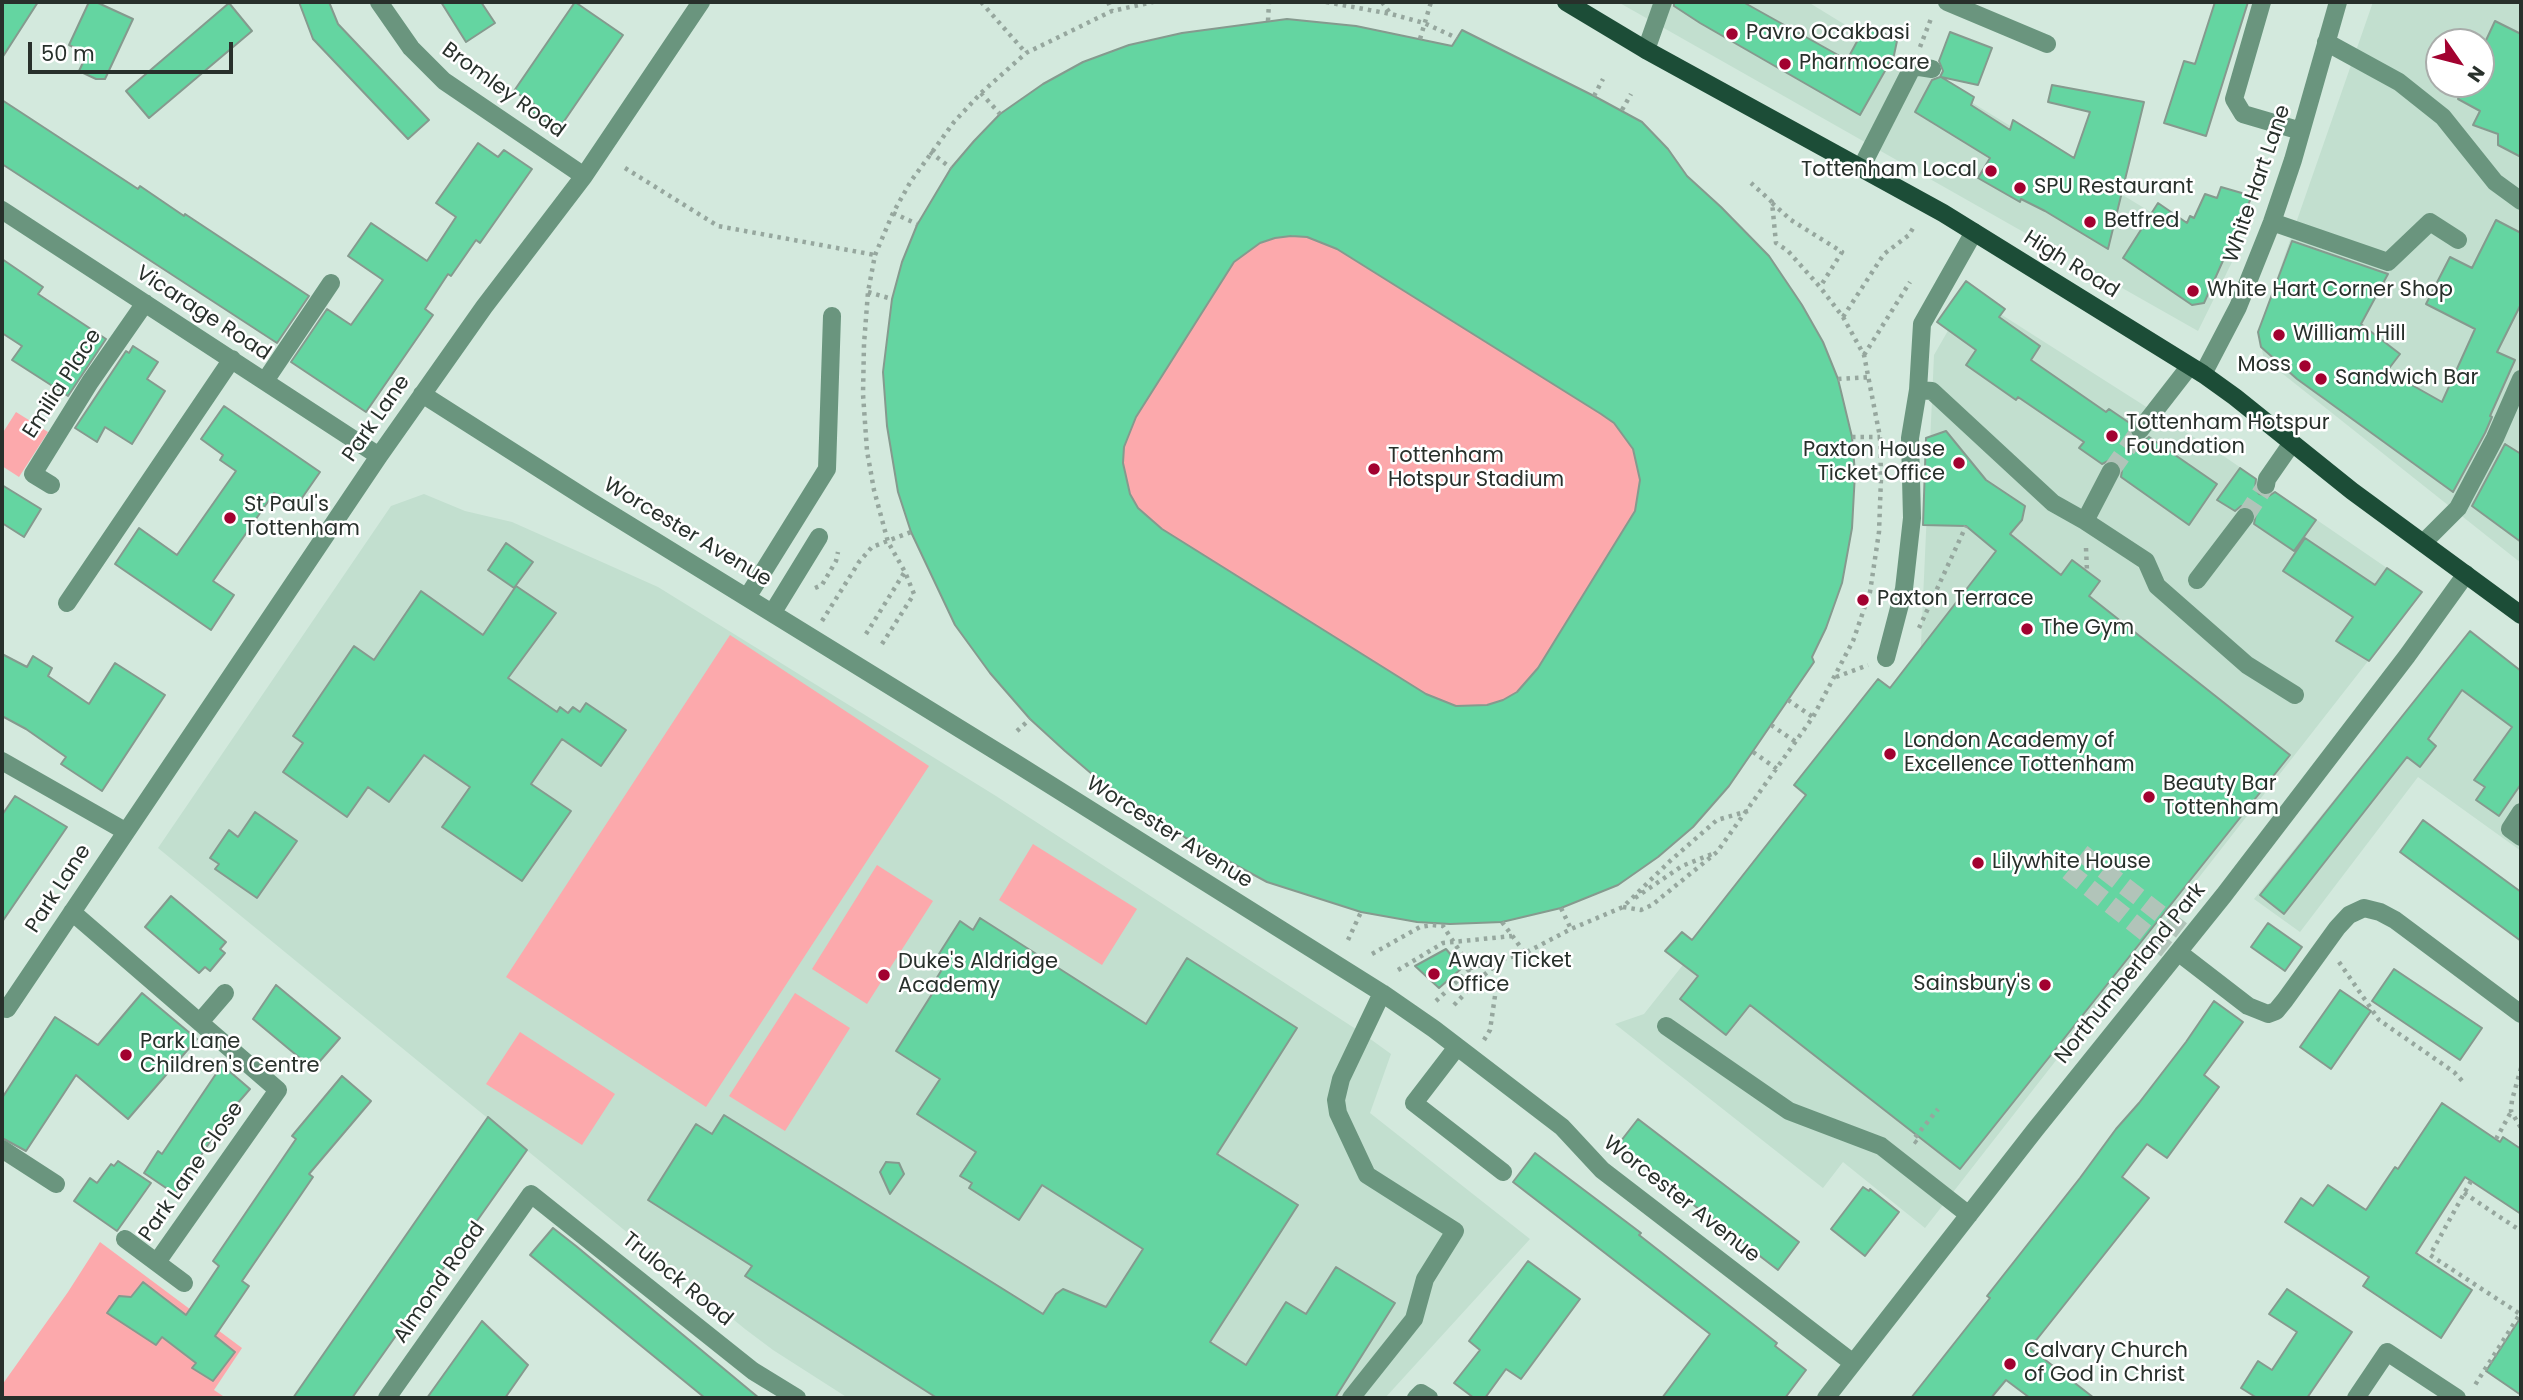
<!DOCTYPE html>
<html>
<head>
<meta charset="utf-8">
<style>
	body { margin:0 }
	#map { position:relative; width:2523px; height:1400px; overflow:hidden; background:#d3e9dd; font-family:Poppins,sans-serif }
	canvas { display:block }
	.frame { position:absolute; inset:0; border:4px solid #28302b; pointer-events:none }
	.north { position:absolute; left:2425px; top:28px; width:70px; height:70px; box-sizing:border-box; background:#fff; border:2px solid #a9acaa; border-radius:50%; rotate:125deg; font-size:19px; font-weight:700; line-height:28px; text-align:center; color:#28302b }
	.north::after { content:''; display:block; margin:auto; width:24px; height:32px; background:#a20230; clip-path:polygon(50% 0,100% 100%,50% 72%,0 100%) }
	.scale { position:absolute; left:28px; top:42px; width:205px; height:32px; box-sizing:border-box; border:4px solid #28302b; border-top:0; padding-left:9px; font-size:21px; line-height:24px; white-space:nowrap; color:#28302b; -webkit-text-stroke:5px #fff; paint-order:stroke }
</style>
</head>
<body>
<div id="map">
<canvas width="2523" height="1400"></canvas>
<div class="frame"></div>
<div class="north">N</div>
<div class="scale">50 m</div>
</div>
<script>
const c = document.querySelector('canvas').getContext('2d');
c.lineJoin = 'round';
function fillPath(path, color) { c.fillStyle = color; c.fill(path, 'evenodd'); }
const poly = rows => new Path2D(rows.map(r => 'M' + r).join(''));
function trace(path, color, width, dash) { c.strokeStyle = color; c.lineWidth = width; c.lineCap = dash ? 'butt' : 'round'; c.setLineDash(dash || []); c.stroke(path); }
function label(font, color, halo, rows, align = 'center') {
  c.font = font + ' Poppins,sans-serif'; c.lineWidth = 5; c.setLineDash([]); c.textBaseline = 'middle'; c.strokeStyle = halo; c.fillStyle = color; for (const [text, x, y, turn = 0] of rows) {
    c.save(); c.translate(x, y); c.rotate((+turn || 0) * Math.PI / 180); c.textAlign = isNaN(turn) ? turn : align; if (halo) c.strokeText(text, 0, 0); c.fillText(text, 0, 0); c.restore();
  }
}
fillPath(poly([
	[1618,2,1808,2,2232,262,2198,331],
	[2373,2,2521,2,2521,563,2264,359,2258,332],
	[2439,42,2481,42,2481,84,2439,84],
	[1969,294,2225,457,2422,592,1925,1228,1843,1162,1823,1188,1615,1024,1644,1014,1920,666,1934,355],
	[424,494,465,511,512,522,658,587,996,796,1362,1033,1391,1054,1370,1113,1530,1239,1385,1398,848,1398,773,1350,745,1329,158,848,391,506],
	[2470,631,2521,671,2521,851,2418,777,2300,932,2254,899]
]), '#c2dfcf');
fillPath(poly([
	[1287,19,1356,26,1452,46,1462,30,1594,96,1642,122,1668,149,1687,176,1721,207,1769,256,1802,305,1823,342,1838,379,1852,437,1855,473,1852,528,1842,583,1826,628,1806,670,1788,700,1729,786,1693,827,1658,857,1618,885,1561,908,1502,922,1450,924,1417,922,1361,912,1267,882,1186,838,1099,780,990,673,955,625,911,532,894,465,887,426,883,372,892,299,902,262,917,225,951,168,1000,114,1043,84,1083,62,1129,45,1182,33],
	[16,412,48,432,19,477,2,466,2,434],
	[730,635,929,766,706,1107,506,977],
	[1033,844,1137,909,1102,965,999,900],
	[877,865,933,901,867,1004,812,969],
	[795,993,850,1028,785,1131,729,1096],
	[520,1032,615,1094,582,1145,486,1084],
	[100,1242,242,1348,214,1390,226,1398,2,1398,2,1385,68,1292]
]), '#fca9ac');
const building = poly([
	[2,2,38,2,2,58,2,2],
	[89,2,96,2,133,19,105,79,96,79,79,71,87,54,69,45,89,2],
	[299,2,329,2,338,24,429,120,408,139,313,39,299,2],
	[441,2,481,2,495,23,466,42,441,2],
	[575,2,623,35,558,130,530,111,534,104,514,91,575,2],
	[1674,2,1743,2,1847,60,1867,23,1897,41,1894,55,1860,115,1700,23,1674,6,1674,2],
	[2215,2,2248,2,2206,136,2164,123,2184,61,2195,64,2215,2],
	[229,3,252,31,149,118,126,91,229,3],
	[1287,19,1356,26,1452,46,1462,30,1594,96,1642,122,1668,149,1687,176,1721,207,1769,256,1802,305,1823,342,1838,379,1852,437,1855,473,1852,528,1842,583,1826,628,1812,657,1814,662,1729,786,1693,827,1658,857,1618,885,1561,908,1502,922,1450,924,1417,922,1361,912,1267,882,1186,838,1099,780,1065,751,1030,719,990,673,955,625,911,532,898,492,887,426,883,372,892,299,902,262,917,225,951,168,974,141,1000,114,1043,84,1083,62,1129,45,1182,33,1287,19],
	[1291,236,1307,237,1337,249,1601,414,1614,423,1633,449,1640,480,1635,511,1538,668,1517,692,1503,700,1487,705,1456,706,1426,694,1162,529,1138,508,1130,494,1123,463,1124,447,1136,417,1234,262,1260,243,1275,238,1291,236],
	[2495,21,2521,34,2521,157,2498,145,2498,134,2473,125,2480,111,2458,99,2465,84,2481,84,2481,51,2495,21],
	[1950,32,1992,48,1978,85,1941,77,1974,97,1971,105,2010,130,2013,120,2074,158,2090,112,2048,102,2052,85,2144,102,2108,249,2045,211,2021,199,2020,202,1978,178,1990,158,1915,112,1932,80,1940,77,1943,71,1939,61,1950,32],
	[2,100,138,189,140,186,184,216,185,214,309,296,277,343,2,164,2,100],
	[478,143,498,157,504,150,532,169,480,243,476,240,451,276,448,274,425,309,433,315,366,412,291,362,327,309,351,325,383,280,348,256,371,223,427,261,456,217,436,203,478,143],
	[2221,187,2252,196,2204,303,2192,305,2123,258,2158,203,2187,223,2190,216,2194,218,2205,194,2217,198,2221,187],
	[2496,220,2521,233,2521,304,2497,352,2515,360,2490,416,2492,417,2485,433,2453,492,2297,379,2261,347,2258,332,2292,241,2385,273,2388,274,2361,324,2400,354,2387,371,2442,402,2475,329,2426,304,2450,257,2472,268,2496,220],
	[2,259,43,287,38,294,106,339,68,396,12,360,22,346,2,333,2,259],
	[1966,281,2005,309,1999,317,2040,346,2031,360,2106,412,2109,409,2131,424,2129,434,2134,439,2144,441,2149,437,2217,484,2189,525,2121,477,2122,470,2117,461,2110,460,2102,464,2079,448,2084,442,2018,397,2016,400,1966,365,1976,350,1937,322,1966,281],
	[133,346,158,362,147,379,165,391,132,444,105,427,97,442,75,428,126,351,129,353,133,346],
	[224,406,320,472,295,508,274,493,213,581,234,595,211,630,115,564,139,528,177,555,236,471,220,460,223,455,201,439,224,406],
	[1946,431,1986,480,2025,506,2022,520,2010,534,2061,575,2072,560,2100,581,2089,596,2290,755,1960,1169,1750,1005,1726,1035,1680,999,1698,976,1665,951,1682,932,1692,940,1806,795,1794,785,1878,679,1890,688,1996,551,1966,526,1923,525,1926,438,1946,431],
	[2505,444,2521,454,2521,542,2472,506,2505,444],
	[2240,468,2256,479,2255,488,2259,494,2269,496,2275,492,2316,520,2294,551,2254,524,2256,513,2251,508,2241,506,2235,511,2217,500,2240,468],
	[2,485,41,509,24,537,2,523,2,485],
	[2305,538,2375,585,2387,568,2422,592,2369,661,2336,641,2353,617,2283,571,2305,538],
	[506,543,533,562,514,588,488,570,506,543],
	[516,586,556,613,508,678,557,712,560,707,568,713,573,707,580,712,586,703,626,730,601,766,562,739,531,784,571,811,522,881,442,827,470,787,424,755,389,802,368,787,347,817,283,772,303,743,293,736,354,646,374,660,421,591,483,635,516,586],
	[2470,631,2521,671,2521,784,2499,816,2476,800,2485,787,2474,780,2512,727,2462,690,2428,739,2436,746,2420,767,2407,757,2284,914,2260,895,2470,631],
	[2,654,27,667,33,656,52,668,48,676,89,704,115,663,165,695,102,791,61,764,66,757,26,729,2,716,2,654],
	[15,796,67,827,2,922,2,815,15,796],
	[255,812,297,841,257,898,215,869,219,864,210,858,229,830,238,837,255,812],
	[2423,820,2521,892,2521,941,2400,852,2423,820],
	[171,896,226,942,220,949,225,953,210,971,205,967,199,973,145,927,171,896],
	[980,918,1146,1024,1187,958,1297,1028,1217,1154,1298,1205,1210,1342,1246,1365,1286,1302,1306,1314,1336,1267,1395,1303,1335,1398,937,1398,745,1276,752,1266,648,1200,696,1124,712,1134,724,1115,1043,1314,1056,1294,1063,1289,1106,1307,1143,1249,1042,1185,1019,1220,969,1188,972,1183,960,1176,976,1152,917,1114,940,1079,896,1051,932,994,928,992,946,963,937,957,960,921,973,930,980,918],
	[2268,923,2302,947,2285,971,2251,947,2268,923],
	[1446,949,1462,968,1439,988,1415,966,1446,949],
	[2394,969,2482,1028,2460,1060,2372,1001,2394,969],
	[276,985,340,1038,313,1069,253,1019,276,985],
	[2340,990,2371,1011,2331,1069,2300,1047,2340,990],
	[142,993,197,1039,128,1119,76,1075,26,1151,2,1138,2,1098,55,1017,98,1045,142,993],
	[2214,1001,2243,1022,2204,1075,2219,1087,2167,1158,2147,1144,2122,1177,2149,1198,2030,1348,2094,1398,2030,1398,2006,1380,1991,1398,1911,1398,1990,1298,1987,1296,2080,1178,2116,1129,2139,1103,2186,1042,2214,1001],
	[222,1065,250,1089,230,1112,175,1194,144,1173,158,1151,162,1154,222,1065],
	[342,1076,371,1101,309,1174,313,1177,242,1281,249,1286,215,1336,235,1352,213,1381,192,1368,196,1363,162,1337,156,1345,107,1313,119,1296,131,1297,143,1282,186,1315,219,1266,213,1261,296,1139,292,1136,342,1076],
	[2442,1103,2500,1142,2503,1137,2521,1149,2521,1214,2465,1177,2416,1253,2472,1290,2441,1338,2363,1286,2369,1277,2285,1222,2301,1198,2313,1206,2328,1185,2366,1210,2395,1167,2398,1169,2442,1103],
	[488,1117,527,1150,352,1398,293,1398,488,1117],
	[1638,1119,1799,1242,1778,1270,1617,1146,1638,1119],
	[1535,1153,1641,1233,1639,1235,1777,1343,1775,1346,1806,1370,1785,1398,1662,1398,1710,1334,1513,1182,1535,1153],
	[118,1161,151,1183,117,1231,74,1201,90,1178,97,1183,111,1164,114,1166,118,1161],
	[886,1162,899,1163,904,1174,890,1194,880,1172,886,1162],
	[1863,1187,1869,1191,1870,1189,1899,1212,1865,1256,1831,1229,1863,1187],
	[553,1228,576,1246,759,1398,705,1398,530,1255,553,1228],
	[1528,1261,1580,1299,1521,1379,1506,1369,1485,1398,1474,1398,1454,1383,1480,1350,1469,1341,1528,1261],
	[2287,1289,2352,1332,2307,1398,2257,1398,2241,1388,2258,1361,2272,1370,2297,1332,2269,1314,2287,1289],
	[2521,1317,2521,1395,2486,1371,2521,1317],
	[482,1321,528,1365,505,1398,427,1398,482,1321]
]);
fillPath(building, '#64d5a1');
trace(building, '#859a8e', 2);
trace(poly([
	[2111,471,2140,430],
	[2245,517,2266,485],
	[2082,853,2190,937],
	[2068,871,2175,956]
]), '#b1c4b9', 18, [18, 9]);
trace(poly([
	[981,2,1026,53],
	[1108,2,1112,11],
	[1326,2,1391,14,1424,23,1457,38],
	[1382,2,1390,13],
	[1268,21,1269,2],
	[1420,39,1431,2],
	[1920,47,1932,16],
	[981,93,1000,114],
	[1594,96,1603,79],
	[1622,110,1631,94],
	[930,152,951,168],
	[625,168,718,226,875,255],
	[1772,203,1791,220,1842,252,1820,287],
	[893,213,917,224],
	[868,292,892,299],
	[1843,317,1884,254,1909,235,1913,228],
	[1864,355,1910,282],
	[1838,379,1870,377],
	[1852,437,1880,437],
	[2086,548,2087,571],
	[815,588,822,585,836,561,838,552],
	[822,621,859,562,872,547,911,532],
	[1919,628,1966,526],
	[866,634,904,573],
	[882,644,914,594,905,572,888,542,874,490,867,451,863,394,864,344,868,292,875,255,893,213,911,181,954,122,981,93,1026,53,1112,11,1153,2],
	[1836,677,1868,665],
	[1788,700,1813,717],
	[1771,725,1796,742],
	[1017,731,1030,719],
	[1753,752,1777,769],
	[1635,898,1682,866,1712,854],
	[1623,907,1641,910,1652,905,1717,852,1813,717,1853,641,1870,592,1879,532,1881,478,1880,437,1864,355,1843,317,1820,287,1788,251,1776,243,1772,202,1751,183],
	[1561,908,1571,929],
	[1502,922,1525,953],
	[1348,940,1361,912],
	[1372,954,1420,927,1432,925,1443,926,1471,968,1525,953,1571,929,1623,907,1670,861,1717,820,1748,811],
	[2339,962,2379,1020,2454,1072,2465,1084],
	[1398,970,1443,943,1512,936],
	[1436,1001,1471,968],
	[1454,1005,1479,979,1500,962],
	[1484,1040,1490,1030,1500,962],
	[2521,1068,2512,1100,2511,1111,2521,1128],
	[2496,1139,2511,1112],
	[1917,1143,1913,1140,1938,1109],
	[2471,1181,2430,1255,2520,1314,2475,1385],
	[2464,1193,2521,1231]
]), '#96a79e', 4.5, [3.5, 5]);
trace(poly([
	[379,2,411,48,444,81,584,176],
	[1947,2,2047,44],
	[2262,2,2234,99,2243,114,2301,131],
	[2326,42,2399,82,2443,117,2495,182,2521,201],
	[1646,50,1663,2],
	[1861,168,1913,66,1932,69],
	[2,210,379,456],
	[2272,222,2388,262,2430,222,2458,240],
	[2203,374,2238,307,2272,222,2293,160,2338,2],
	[265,381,331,283],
	[1918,390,1932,391,2053,503,2085,521,2146,561,2157,586,2247,665,2295,695],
	[422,394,590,501,1017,764,1382,993,1434,1029,1562,1127,1602,1170,1853,1363],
	[2140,430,2189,367],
	[51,485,33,474,90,382,145,303],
	[2266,485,2267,479,2292,443],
	[2085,521,2111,471],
	[2423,543,2458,508,2495,438,2521,379],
	[2197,580,2245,517],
	[748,596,827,469,832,316],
	[67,603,232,359],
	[773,612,819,537],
	[1886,658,1904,589,1912,518,1910,438,1918,390,1922,324,1974,232],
	[2,761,125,831],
	[2521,812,2510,829,2521,837],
	[72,912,278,1090,157,1262],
	[2178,952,2248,1006,2268,1014,2276,1011,2285,1000,2337,928,2349,915,2364,908,2380,912,2395,920,2521,1014],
	[7,1009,379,456,484,307,584,176,701,2],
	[200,1022,225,993],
	[1666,1026,1789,1111,1881,1146,1969,1215],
	[1457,1047,1414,1103,1503,1172],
	[2,1149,56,1184],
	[125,1239,184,1283],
	[387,1398,531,1194,753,1371,797,1398],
	[1351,1398,1414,1319,1425,1279,1455,1231,1367,1175,1338,1113,1336,1100,1341,1079,1382,993],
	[1416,1398,1421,1393,1429,1398],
	[1826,1398,2035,1130,2224,895,2407,656,2466,574],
	[2356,1398,2387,1352,2457,1398]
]), '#6a957e', 18);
trace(poly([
	[1566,2,1646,50,1943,213,2203,374,2235,397,2352,491,2521,615]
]), '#1c4d37', 18);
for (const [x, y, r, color] of [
	[1732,34,7,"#a20230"],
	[1785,64,7,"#a20230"],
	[1991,171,7,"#a20230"],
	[2020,188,7,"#a20230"],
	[2090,222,7,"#a20230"],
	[2193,291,7,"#a20230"],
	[2279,335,7,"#a20230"],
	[2305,366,7,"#a20230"],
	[2321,379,7,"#a20230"],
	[2112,436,7,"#a20230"],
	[1959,463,7,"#a20230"],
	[1374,469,7,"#a20230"],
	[230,518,7,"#a20230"],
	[1863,600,7,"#a20230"],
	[2027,629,7,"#a20230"],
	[1890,754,7,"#a20230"],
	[2149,797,7,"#a20230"],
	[1978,863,7,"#a20230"],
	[1434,974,7,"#a20230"],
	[884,975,7,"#a20230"],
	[2045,985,7,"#a20230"],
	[126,1055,7,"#a20230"],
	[2010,1364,7,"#a20230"]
]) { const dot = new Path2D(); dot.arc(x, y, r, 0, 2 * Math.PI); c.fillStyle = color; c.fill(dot); trace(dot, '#fff', 2.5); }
label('21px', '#28302b', '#fff', [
	["Pavro Ocakbasi",1746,34],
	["Pharmocare",1799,64],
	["Tottenham Local",1977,171,"right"],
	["SPU Restaurant",2034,188],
	["Betfred",2104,222],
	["White Hart Corner Shop",2207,291],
	["William Hill",2293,335],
	["Moss",2291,366,"right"],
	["Sandwich Bar",2335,379],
	["Tottenham Hotspur",2126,424],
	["Foundation",2126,448],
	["Paxton House",1945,451,"right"],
	["Ticket Office",1945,475,"right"],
	["Tottenham",1388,457],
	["Hotspur Stadium",1388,481],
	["St Paul's",244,506],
	["Tottenham",244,530],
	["Paxton Terrace",1877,600],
	["The Gym",2041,629],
	["London Academy of",1904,742],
	["Excellence Tottenham",1904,766],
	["Beauty Bar",2163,785],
	["Tottenham",2163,809],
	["Lilywhite House",1992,863],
	["Away Ticket",1448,962],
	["Office",1448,986],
	["Duke's Aldridge",898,963],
	["Academy",898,987],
	["Sainsbury's",2031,985,"right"],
	["Park Lane",140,1043],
	["Children's Centre",140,1067],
	["Calvary Church",2024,1352],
	["of God in Christ",2024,1376]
], 'left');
label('21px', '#28302b', '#fff', [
	["Bromley Road",503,91,36],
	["White Hart Lane",2258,184,-71],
	["High Road",2071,265,32],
	["Vicarage Road",203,314,33],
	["Emilia Place",63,384,-57],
	["Park Lane",377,419,-55],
	["Worcester Avenue",687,533,31],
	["Worcester Avenue",1169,833,32],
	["Park Lane",59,889,-57],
	["Northumberland Park",2131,974,-51],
	["Park Lane Close",192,1172,-55],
	["Worcester Avenue",1681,1200,38],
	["Trulock Road",677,1280,39],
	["Almond Road",440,1283,-55]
]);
</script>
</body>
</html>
